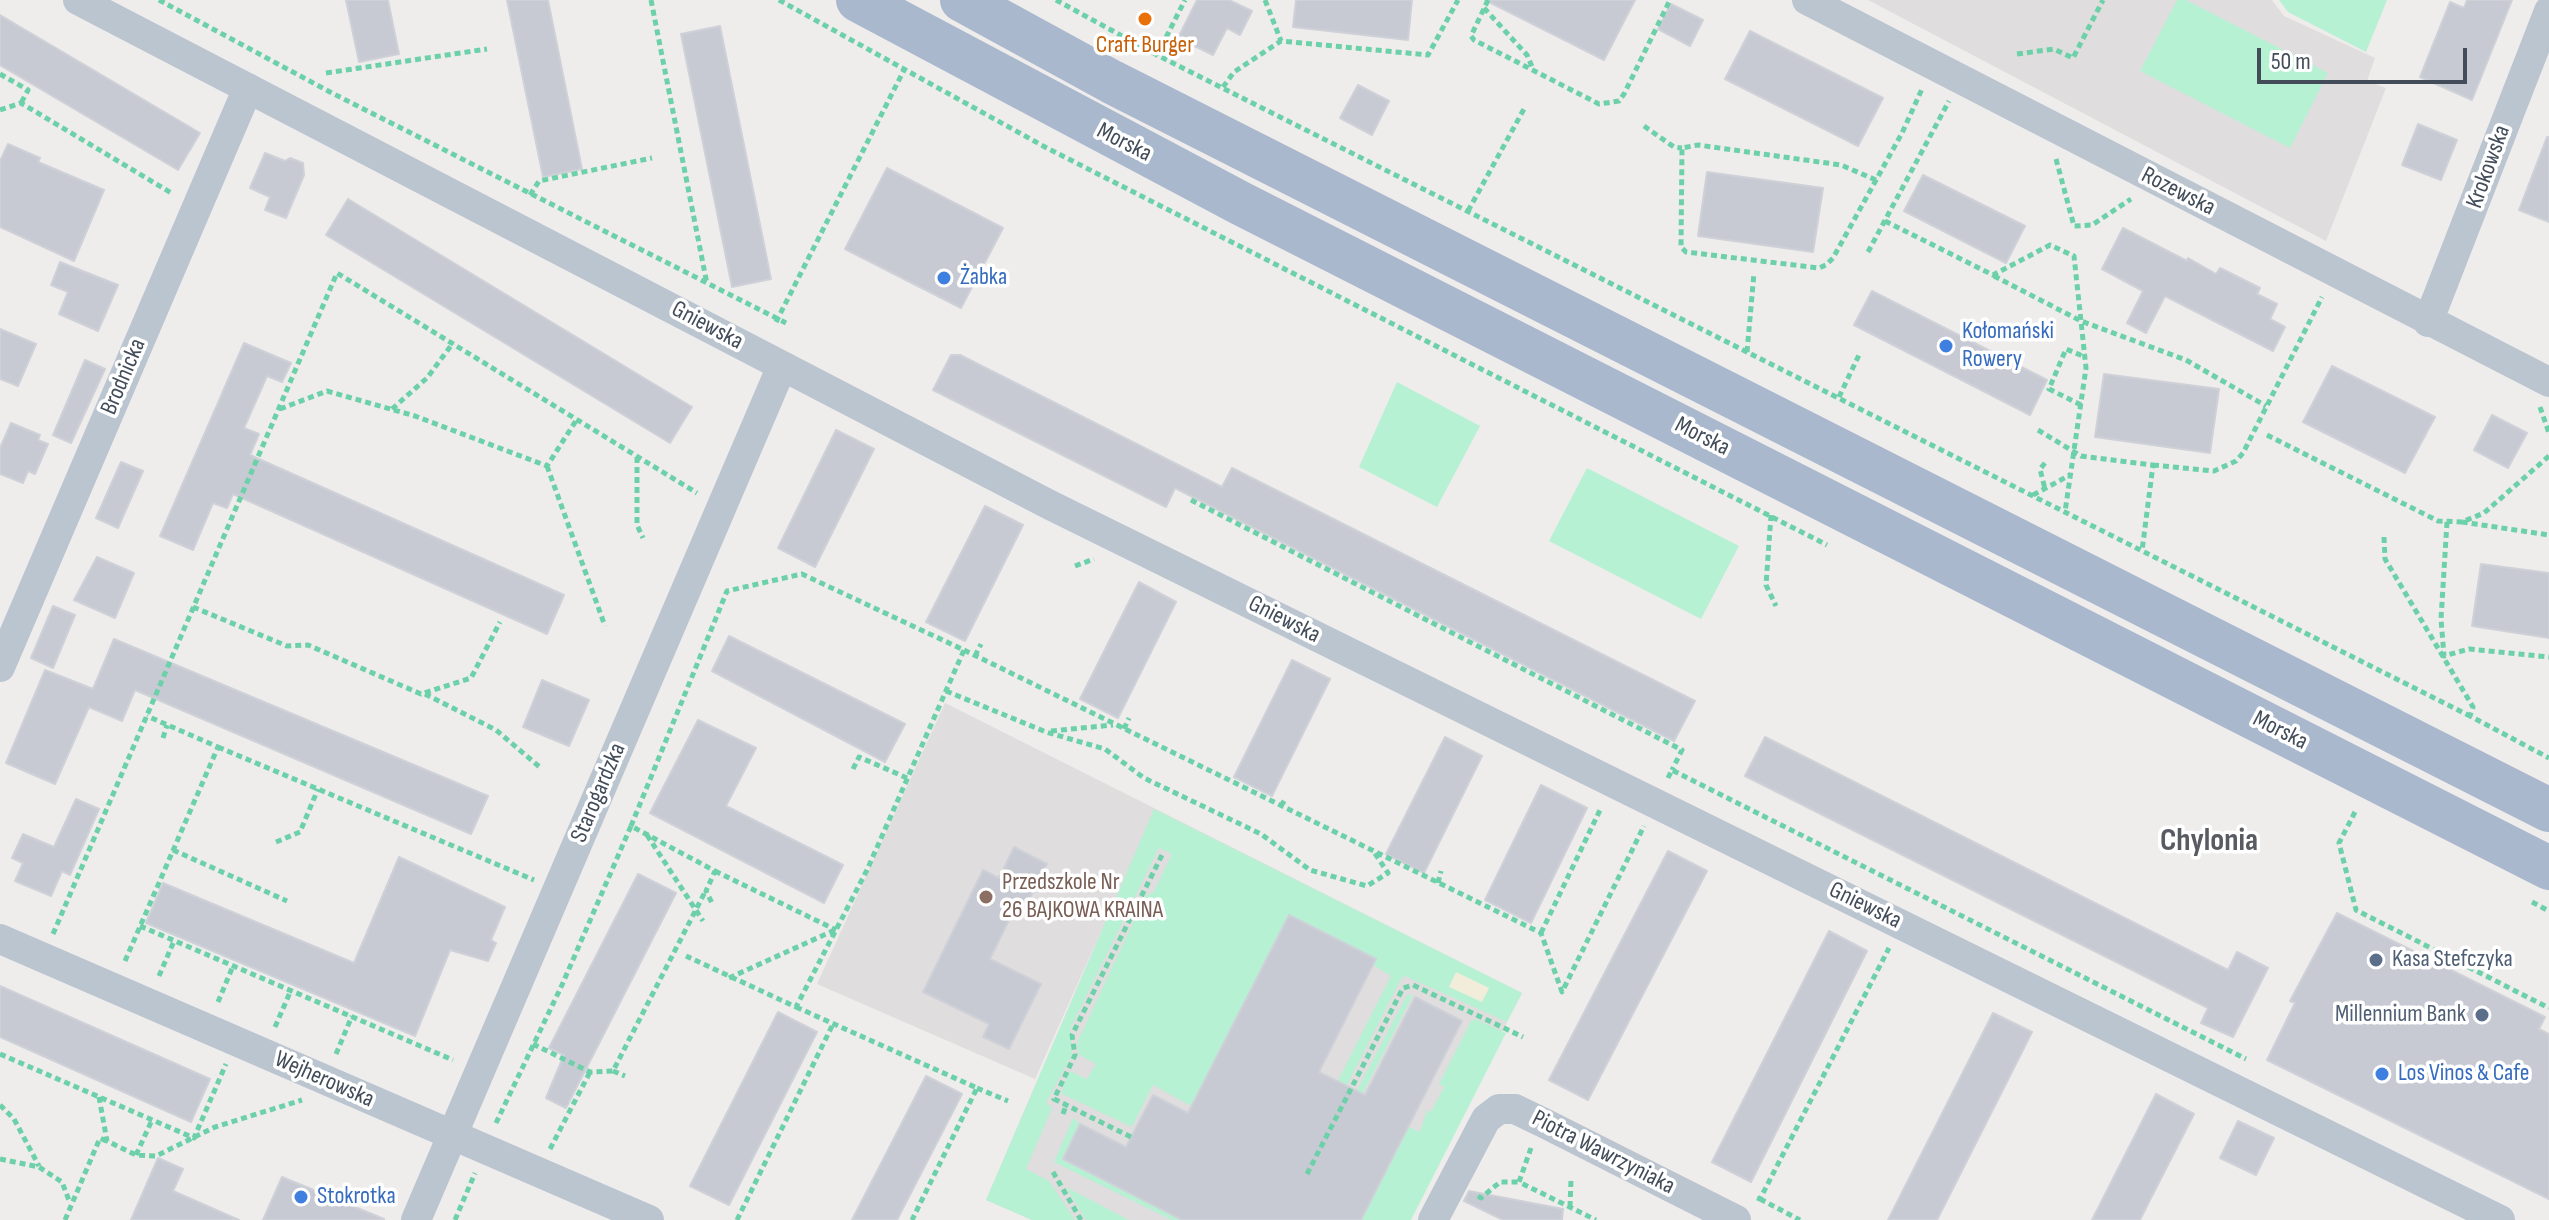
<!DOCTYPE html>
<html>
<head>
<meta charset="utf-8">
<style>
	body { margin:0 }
	#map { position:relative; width:2549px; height:1220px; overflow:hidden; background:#efecec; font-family:"Sofia Sans Condensed",sans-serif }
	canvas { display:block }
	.scale { position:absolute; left:2257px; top:48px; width:210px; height:36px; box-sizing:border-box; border:4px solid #434d5a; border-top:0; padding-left:10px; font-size:24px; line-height:28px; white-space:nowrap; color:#434d5a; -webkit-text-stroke:6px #fff; paint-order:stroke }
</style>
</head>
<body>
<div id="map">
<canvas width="2549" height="1220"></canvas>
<div class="scale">50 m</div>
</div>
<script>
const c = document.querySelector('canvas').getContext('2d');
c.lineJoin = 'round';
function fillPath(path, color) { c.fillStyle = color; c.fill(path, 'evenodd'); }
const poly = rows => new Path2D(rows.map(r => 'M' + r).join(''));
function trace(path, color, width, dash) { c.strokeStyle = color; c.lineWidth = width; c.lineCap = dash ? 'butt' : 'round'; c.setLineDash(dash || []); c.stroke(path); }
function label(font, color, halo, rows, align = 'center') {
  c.font = font + ' "Sofia Sans Condensed",sans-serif'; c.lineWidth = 7; c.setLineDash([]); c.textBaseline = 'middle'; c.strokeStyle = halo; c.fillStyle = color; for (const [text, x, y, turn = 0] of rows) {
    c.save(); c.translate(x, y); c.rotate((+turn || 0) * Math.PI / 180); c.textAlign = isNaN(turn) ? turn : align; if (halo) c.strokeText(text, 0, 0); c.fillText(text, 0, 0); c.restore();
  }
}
fillPath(poly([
	[1868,0,2272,0,2284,16,2375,58,2367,81,2386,88,2326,241],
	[945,703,1522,993,1405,1220,1032,1220,986,1200,1103,927,1035,1079,817,984]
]), '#e0ddde');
fillPath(poly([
	[2177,0,2186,0,2328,73,2290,148,2140,71],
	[2279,0,2387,0,2366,52,2288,12],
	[1397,382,1480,426,1437,507,1359,467],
	[1587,468,1739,546,1701,619,1549,541],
	[1154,809,1522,993,1507,1022,1405,976,1401,979,1310,1157,1309,1138,1391,976,1373,965,1376,959,1289,915,1203,1085,1251,1139,1153,1085,1132,1127,1062,1094,1063,1087,1070,1071,1087,1079,1096,1064,1079,1055,1077,1043,1146,895,1153,893,1172,854,1159,848,1070,1029,1072,1054,1046,1103,1052,1108,1026,1169,1049,1181,1075,1220,1032,1220,986,1200],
	[1407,995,1413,995,1298,1220,1289,1220],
	[1475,1019,1506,1033,1411,1220,1361,1220,1408,1127,1420,1132,1427,1110,1431,1112,1444,1087,1439,1084,1471,1021],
	[1073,1118,1080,1124,1182,1220,1172,1220,1054,1162],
	[1066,1187,1129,1220,1086,1220]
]), '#b6f1d3');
fillPath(poly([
	[1456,972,1489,988,1482,1002,1449,987]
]), '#f2edda');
const building = poly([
	[346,0,388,0,399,54,359,62,346,0],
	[507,0,548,0,582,169,543,177,507,0],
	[1197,0,1229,0,1252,11,1240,35,1227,28,1213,55,1178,38,1197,0],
	[1296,0,1412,0,1408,40,1293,27,1296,0],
	[1485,0,1635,0,1604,60,1485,0],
	[2467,0,2512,0,2472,100,2420,77,2450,2,2464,8,2467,0],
	[1671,4,1703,20,1690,46,1658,29,1671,4],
	[0,15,200,133,178,170,0,65,0,15],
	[720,26,771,279,732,287,681,34,720,26],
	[1750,31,1883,98,1858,146,1725,79,1750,31],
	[1358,85,1389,101,1372,135,1340,118,1358,85],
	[2418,124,2457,140,2441,180,2402,165,2418,124],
	[2547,137,2549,137,2549,222,2519,210,2547,137],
	[8,144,40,158,38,162,104,190,74,261,0,227,0,161,8,144],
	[265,153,285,161,290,158,303,163,304,175,286,218,265,210,270,197,250,188,265,153],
	[887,168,1003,228,961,308,845,249,887,168],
	[1707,172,1823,188,1813,252,1698,236,1707,172],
	[1923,175,2025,226,2006,263,1904,211,1923,175],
	[348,199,692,407,670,443,326,235,348,199],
	[2123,228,2187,261,2188,258,2216,274,2220,268,2260,288,2257,294,2277,304,2270,319,2285,327,2273,351,2165,296,2146,333,2127,323,2143,291,2102,269,2123,228],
	[60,262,118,285,98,331,59,314,68,292,51,285,60,262],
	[1872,291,2047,380,2030,415,1854,325,1872,291],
	[0,329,36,344,18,386,0,379,0,329],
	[244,343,291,363,282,382,267,376,244,428,259,434,250,455,564,595,547,634,233,494,227,508,213,503,193,550,160,536,244,343],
	[951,355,960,355,1222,487,1232,468,1695,701,1674,741,1175,488,1166,507,933,390,951,355],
	[85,360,105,369,71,443,53,435,85,360],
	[2332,366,2435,417,2405,473,2303,422,2332,366],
	[2104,374,2219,389,2210,453,2095,437,2104,374],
	[2492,415,2527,433,2508,468,2474,450,2492,415],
	[11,423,40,435,38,440,48,444,35,474,28,471,23,483,0,474,0,448,11,423],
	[836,430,874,449,815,567,778,548,836,430],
	[121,462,143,471,118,528,96,518,121,462],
	[985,506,1023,525,965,641,926,622,985,506],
	[97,557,134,573,115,618,74,600,97,557],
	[2481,564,2549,573,2549,638,2472,626,2481,564],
	[1139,582,1176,602,1118,718,1080,699,1139,582],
	[53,606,75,615,53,668,31,658,53,606],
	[729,636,905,724,885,762,712,671,729,636],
	[114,639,488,796,471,834,135,690,122,721,89,707,55,784,6,763,45,670,93,689,114,639],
	[1292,660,1330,679,1272,796,1234,777,1292,660],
	[542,680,589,700,569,746,523,727,542,680],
	[698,720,756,748,726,806,843,865,824,903,650,813,698,720],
	[1445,737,1482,756,1424,873,1386,854,1445,737],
	[1765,737,2228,970,2237,952,2268,968,2233,1037,2201,1023,2208,1008,1745,776,1765,737],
	[1541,785,1587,808,1531,923,1485,900,1541,785],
	[76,799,99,809,70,875,62,871,51,896,15,881,23,863,12,858,23,834,54,847,76,799],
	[1014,847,1047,864,1023,912,1015,908,990,959,1041,984,1009,1049,983,1037,989,1024,923,992,983,870,999,878,1014,847],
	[1668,851,1707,871,1588,1100,1549,1080,1668,851],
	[399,857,505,907,491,940,496,943,488,961,450,950,415,1036,146,923,163,883,354,963,399,857],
	[638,874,676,893,566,1108,546,1098,564,1055,549,1048,638,874],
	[2337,913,2545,1017,2539,1029,2549,1034,2549,1199,2267,1060,2295,1003,2290,1001,2337,913],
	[1289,915,1376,959,1319,1072,1365,1095,1415,997,1462,1021,1361,1220,1182,1220,1063,1159,1080,1124,1126,1147,1153,1095,1188,1113,1289,915],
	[1829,931,1867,951,1751,1182,1712,1162,1829,931],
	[0,986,210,1079,191,1122,0,1037,0,986],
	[778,1012,817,1032,729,1205,690,1186,778,1012],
	[1993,1013,2032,1032,2018,1060,1937,1220,1888,1220,1993,1013],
	[926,1076,962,1094,897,1220,852,1220,926,1076],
	[2156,1094,2194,1114,2150,1200,2140,1220,2092,1220,2156,1094],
	[2238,1121,2274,1138,2256,1175,2220,1158,2238,1121],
	[158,1158,183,1169,173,1191,239,1220,131,1220,158,1158],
	[282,1177,384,1219,384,1220,263,1220,282,1177],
	[1469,1191,1563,1209,1562,1220,1503,1220,1464,1201,1469,1191]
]);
fillPath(building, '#c7cad2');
trace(building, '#cfd1d8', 2);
trace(poly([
	[159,0,330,92,786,323],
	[651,0,707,284],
	[779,0,1045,147,1827,545],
	[1056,0,1157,55,2470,716],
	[1265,0,1281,41],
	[1488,0,1471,36,1474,40,1599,104,1619,101,1624,94,1670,0],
	[1484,8,1527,55,1533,69],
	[2017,54,2054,49,2073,58,2103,0],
	[1157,55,1185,0],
	[326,73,487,49],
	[0,74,28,90,21,103],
	[1223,87,1234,72,1281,41,1428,55,1458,0],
	[0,110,21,103,173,194],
	[1644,126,1674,147,1682,148],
	[2056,159,2074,226,2092,225,2131,199],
	[1876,180,1841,165,1698,145,1682,148,1681,247,1686,252,1819,268,1826,265,1833,258,1902,133,1922,89],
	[530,195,539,181,652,158],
	[1468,211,1524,109],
	[1885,221,1993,275,2050,245,2074,256,2086,368,2065,512],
	[1868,252,1949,101],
	[1994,276,2081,321,2186,360,2266,406],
	[776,322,904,70],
	[1747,352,1754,273],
	[1839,397,1859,355],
	[2081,405,2049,389,2066,349,2085,357],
	[2540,407,2549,433],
	[280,409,327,391,415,416,547,466,577,419],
	[392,409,427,378,453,343],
	[2038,430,2081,456,2153,465,2142,551],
	[2267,435,2438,521,2462,522],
	[2549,456,2484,513,2462,522,2549,535],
	[637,457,637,525,643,538],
	[2045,463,2040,469,2045,489],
	[2153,465,2214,471,2236,461,2243,453,2322,297],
	[547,466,605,626],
	[2033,495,2070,475],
	[1191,500,1682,750,1672,770],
	[1771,515,1766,585,1776,606],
	[2447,522,2441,619,2444,656,2469,649,2549,657],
	[2384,537,2385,559,2473,707,2470,716,2549,758],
	[1075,566,1094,559],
	[193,607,287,646,308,645,421,694,471,678,500,622],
	[964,650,1541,933,1562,992,1644,826],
	[975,656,981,644],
	[946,691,1046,732,1105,749,1144,778,1261,834,1310,870,1367,886,1388,873,1374,852],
	[425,694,496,730,542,769],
	[1124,729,1129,718],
	[1051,731,1113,725],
	[163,738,167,725],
	[218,747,534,880],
	[853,769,859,757,907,778],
	[1668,778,1672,770,2246,1059],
	[1281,806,1286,798],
	[2355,812,2339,843,2356,910,2549,1008],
	[631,826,727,591,802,574,964,650,867,870,796,1007,686,956],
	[647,835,703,921],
	[276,842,300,832,318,789],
	[173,850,287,901],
	[715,871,836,930],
	[1438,883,1441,871],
	[2532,902,2549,911],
	[140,926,453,1060],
	[1541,933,1601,808],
	[53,934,337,273,697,493],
	[125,961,218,747,147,716],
	[159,976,174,941],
	[729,978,835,930],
	[218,1002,233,966],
	[796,1007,977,1088,912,1220],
	[275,1027,291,990],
	[533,1044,590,1072,613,1071,705,892],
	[0,1054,194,1138,226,1064],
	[336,1054,352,1016],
	[613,1071,625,1076],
	[977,1088,1008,1101],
	[99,1097,107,1141,136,1155,156,1156,215,1127,302,1100],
	[0,1105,14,1119,39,1166],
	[1063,1114,1066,1105],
	[496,1123,562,985,631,826,715,871,706,891,712,903],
	[1131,1137,1054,1099,1075,1055,1072,1035,1163,853],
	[1531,1148,1519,1182,1596,1220],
	[550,1149,590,1072],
	[136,1155,152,1120],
	[0,1159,39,1167,62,1182,70,1203],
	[1053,1172,1081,1220],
	[1307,1174,1403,988,1413,985,1523,1037],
	[1478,1196,1481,1198,1500,1182,1519,1182],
	[1757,1198,1760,1199,1889,948],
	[1760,1199,1800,1220],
	[1570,1207,1571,1180],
	[65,1220,100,1138,106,1141],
	[455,1220,475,1173],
	[737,1220,833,1024]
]), '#6cd1a9', 5, [6, 4]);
trace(poly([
	[78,0,1050,505,2500,1220],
	[1807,0,2549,382],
	[2428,322,2549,11],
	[0,667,248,88],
	[0,939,649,1220],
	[416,1220,782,366],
	[1433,1220,1486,1119,1499,1109,1515,1109,1544,1123,1736,1220]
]), '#bbc5d0', 30);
trace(poly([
	[858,0,1240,203,2549,868],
	[962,0,1112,82,2549,810]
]), '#a9b8cd', 44);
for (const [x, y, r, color] of [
	[1145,19,8,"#e8710a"],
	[944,278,8,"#3f7fe0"],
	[1946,346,8,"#3f7fe0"],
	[986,897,8,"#8d6e63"],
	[2376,960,8,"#5c6f8a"],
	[2482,1015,8,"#5c6f8a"],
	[2382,1074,8,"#3f7fe0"],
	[301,1197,8,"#3f7fe0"]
]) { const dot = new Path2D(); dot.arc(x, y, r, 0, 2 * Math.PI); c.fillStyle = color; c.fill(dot); trace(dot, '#fff', 3); }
label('24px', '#c56008', '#fff', [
	["Craft Burger",1145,46]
]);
label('24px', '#434d5a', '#fff', [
	["Morska",1124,143,27],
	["Krokowska",2489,167,-70],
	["Rozewska",2178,192,27],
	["Gniewska",707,326,28],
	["Brodnicka",124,377,-67],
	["Morska",1702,437,27],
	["Gniewska",1284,620,27],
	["Morska",2280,731,27],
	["Starogardzka",599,793,-67],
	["Gniewska",1865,906,26],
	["Wejherowska",324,1080,24],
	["Piotra Wawrzyniaka",1603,1153,27]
]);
label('24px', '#366cbe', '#fff', [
	["Żabka",960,278],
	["Kołomański",1962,332],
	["Rowery",1962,360],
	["Los Vinos & Cafe",2398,1074],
	["Stokrotka",317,1197]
], 'left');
label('24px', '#785e54', '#fff', [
	["Przedszkole Nr",1002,883],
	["26 BAJKOWA KRAINA",1002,911]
], 'left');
label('24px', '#4e5e75', '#fff', [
	["Kasa Stefczyka",2392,960],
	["Millennium Bank",2466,1015,"right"]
], 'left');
label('bold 32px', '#585b61', '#fff', [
	["Chylonia",2209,842]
]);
</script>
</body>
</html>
